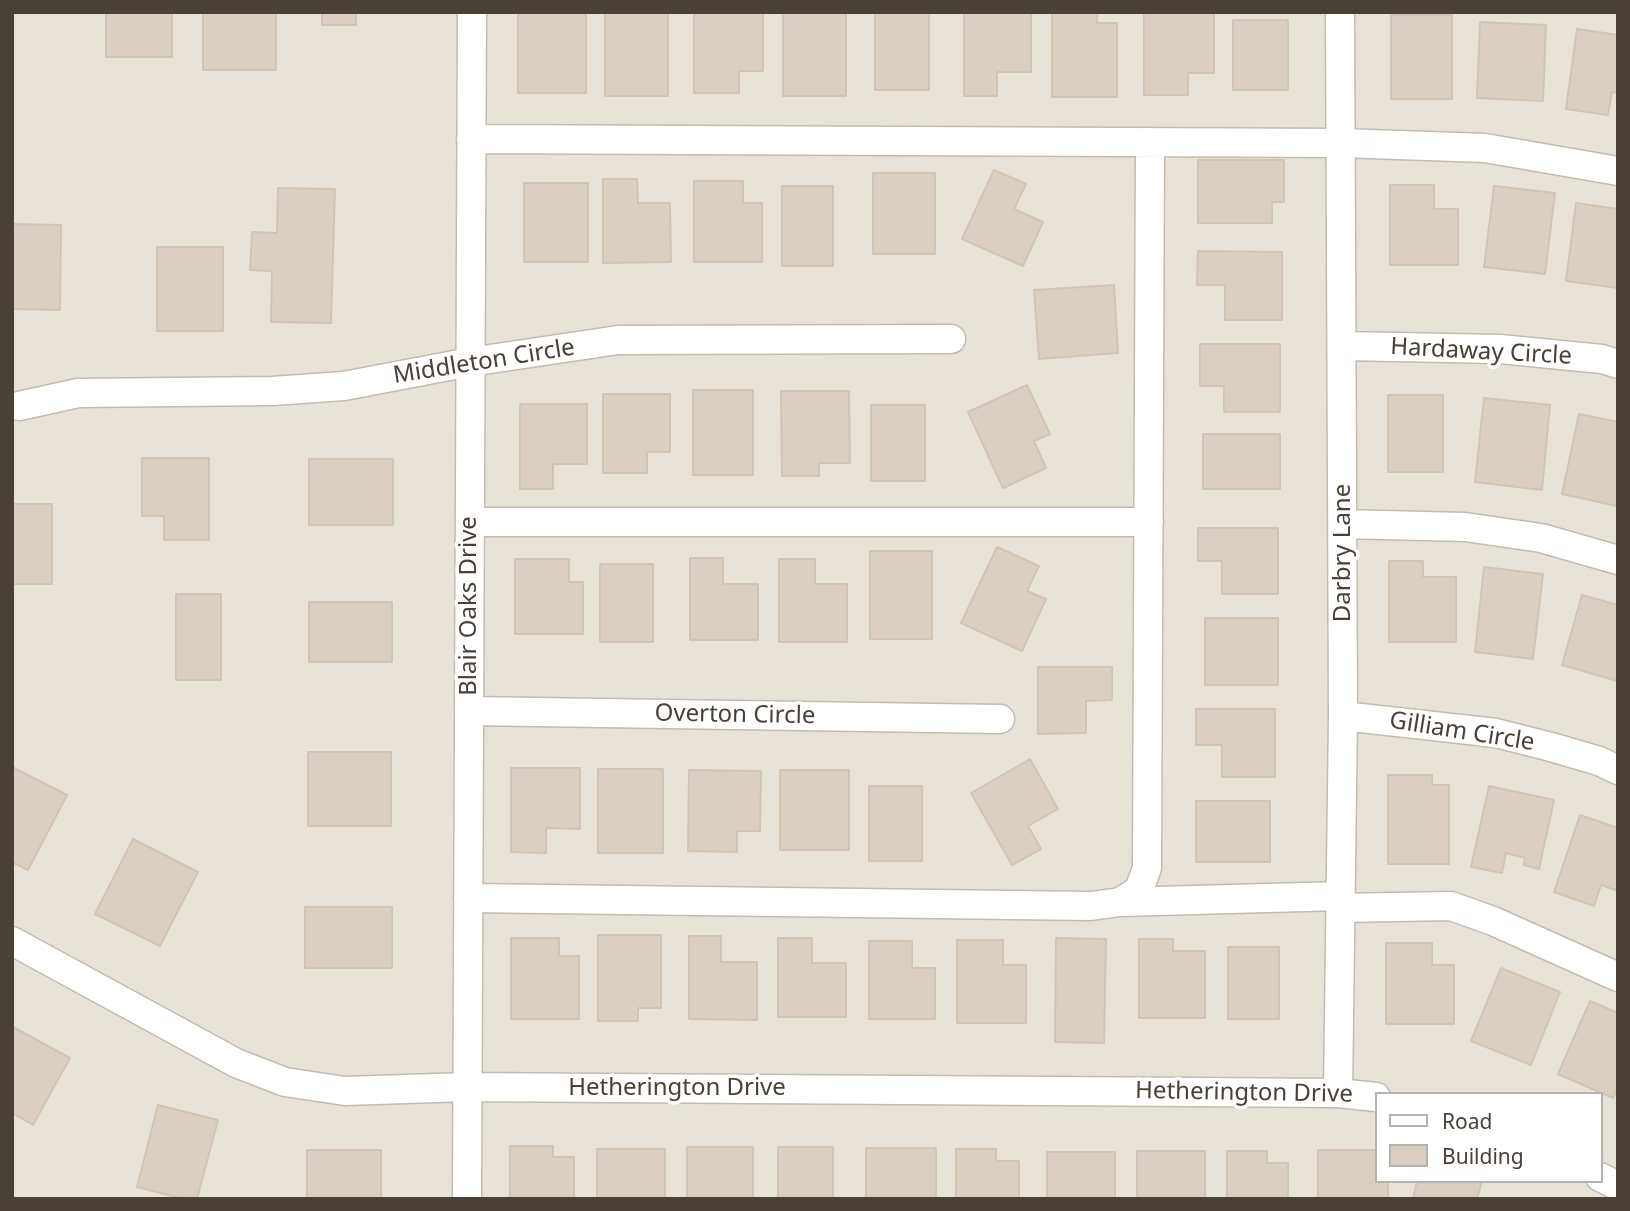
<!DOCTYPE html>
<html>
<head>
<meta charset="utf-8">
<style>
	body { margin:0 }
	#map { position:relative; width:1630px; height:1211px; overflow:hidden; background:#f5f1ea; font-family:"Noto Sans",sans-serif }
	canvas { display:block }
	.frame { position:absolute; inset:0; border:14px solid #494138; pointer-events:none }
	.legend { position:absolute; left:1375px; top:1092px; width:228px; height:91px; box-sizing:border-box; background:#fff; border:2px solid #b6b3af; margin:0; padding:9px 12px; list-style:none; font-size:21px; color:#494138 }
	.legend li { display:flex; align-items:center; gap:14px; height:35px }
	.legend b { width:35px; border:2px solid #b6b3af }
</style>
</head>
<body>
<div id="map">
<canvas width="1630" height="1211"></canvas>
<div class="frame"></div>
<ul class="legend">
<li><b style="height:9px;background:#fff"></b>Road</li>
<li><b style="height:19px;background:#d9cfc3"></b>Building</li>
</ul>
</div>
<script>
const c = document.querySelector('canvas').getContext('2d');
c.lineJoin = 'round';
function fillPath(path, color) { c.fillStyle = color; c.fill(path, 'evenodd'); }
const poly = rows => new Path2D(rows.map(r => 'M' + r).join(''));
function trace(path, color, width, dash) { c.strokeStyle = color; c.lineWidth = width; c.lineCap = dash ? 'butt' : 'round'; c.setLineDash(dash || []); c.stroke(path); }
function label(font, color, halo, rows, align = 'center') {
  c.font = font + ' "Noto Sans",sans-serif'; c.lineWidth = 7; c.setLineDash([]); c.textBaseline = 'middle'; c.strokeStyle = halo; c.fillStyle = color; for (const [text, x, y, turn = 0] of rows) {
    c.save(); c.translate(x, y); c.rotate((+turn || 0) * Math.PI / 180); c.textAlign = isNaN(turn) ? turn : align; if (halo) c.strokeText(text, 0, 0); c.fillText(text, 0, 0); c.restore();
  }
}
fillPath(poly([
	[12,12,1618,12,1618,1199,12,1199],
	[1376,1094,1600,1094,1600,1181,1376,1181]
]), '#e8e3d9');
const building = poly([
	[106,12,172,12,172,57,106,57,106,12],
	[203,12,276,12,276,70,203,70,203,12],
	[322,12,356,12,356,25,322,25,322,12],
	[518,12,586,12,586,93,518,93,518,12],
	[605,12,668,12,668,96,605,96,605,12],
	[694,12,763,12,763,71,739,71,739,93,694,93,694,12],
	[875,12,929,12,929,90,875,90,875,12],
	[783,13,846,13,846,96,783,96,783,13],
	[964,13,1031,13,1031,72,997,72,997,96,964,96,964,13],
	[1052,13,1097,13,1097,23,1117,23,1117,97,1052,97,1052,13],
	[1144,13,1214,13,1214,73,1188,73,1188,95,1144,95,1144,13],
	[1391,15,1452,15,1452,99,1391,99,1391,15],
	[1233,20,1288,20,1288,90,1233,90,1233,20],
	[1480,22,1546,25,1543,101,1477,98,1480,22],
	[1577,29,1618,35,1618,93,1612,92,1608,115,1566,109,1577,29],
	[1198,160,1284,160,1284,202,1272,202,1272,223,1198,223,1198,160],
	[994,170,1026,184,1014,209,1043,222,1023,266,962,239,994,170],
	[873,173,935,173,935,254,873,254,873,173],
	[603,179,637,179,638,203,670,203,671,262,603,263,603,179],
	[694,181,743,181,743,203,762,203,762,262,694,262,694,181],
	[524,183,588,183,588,262,524,262,524,183],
	[1390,185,1434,185,1434,209,1458,209,1458,265,1390,265,1390,185],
	[782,186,833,186,833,266,782,266,782,186],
	[1494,186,1555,193,1545,274,1484,267,1494,186],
	[278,188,335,189,331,323,271,322,272,271,250,270,252,232,277,233,278,188],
	[1576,203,1618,209,1618,288,1566,281,1576,203],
	[12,224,61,225,60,310,12,309,12,224],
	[157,247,223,247,223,331,157,331,157,247],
	[1198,251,1282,252,1282,320,1225,320,1225,285,1197,285,1198,251],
	[1114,285,1118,353,1039,359,1034,290,1114,285],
	[1200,344,1280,344,1280,412,1224,412,1224,386,1200,386,1200,344],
	[1027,385,1050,434,1034,441,1046,468,1003,488,968,412,1027,385],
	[693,390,753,390,753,475,693,475,693,390],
	[781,391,849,391,850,463,819,463,819,476,782,476,781,391],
	[603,394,670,394,670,452,647,452,647,473,603,473,603,394],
	[1388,395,1443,395,1443,472,1388,472,1388,395],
	[1484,398,1550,405,1542,490,1475,482,1484,398],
	[520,404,587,404,587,464,553,464,553,489,520,489,520,404],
	[871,405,925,405,925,481,871,481,871,405],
	[1579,414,1618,422,1617,506,1562,494,1579,414],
	[1203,434,1280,434,1280,489,1203,489,1203,434],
	[142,458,209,458,209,540,164,540,164,516,142,516,142,458],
	[309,459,393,459,393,525,309,525,309,459],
	[12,504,52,504,52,584,12,584,12,504],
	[1198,528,1278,528,1278,594,1222,594,1222,561,1198,561,1198,528],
	[997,547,1039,566,1027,591,1046,599,1022,651,961,623,997,547],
	[870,551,932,551,932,639,870,639,870,551],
	[690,558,723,558,723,584,758,584,758,640,690,640,690,558],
	[515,559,569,559,569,582,583,582,583,634,515,634,515,559],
	[779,559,815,559,815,584,847,584,847,642,779,642,779,559],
	[1389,561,1423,561,1423,577,1456,577,1456,642,1389,642,1389,561],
	[600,564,653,564,653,642,600,642,600,564],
	[1484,567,1543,574,1533,659,1475,652,1484,567],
	[176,594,221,594,221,680,176,680,176,594],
	[1582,595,1618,605,1617,681,1562,665,1582,595],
	[309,602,392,602,392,662,309,662,309,602],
	[1205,618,1278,618,1278,685,1205,685,1205,618],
	[1038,667,1112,667,1112,700,1086,701,1086,733,1038,734,1038,667],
	[1196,709,1275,709,1275,777,1222,777,1222,745,1196,745,1196,709],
	[308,752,391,752,391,826,308,826,308,752],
	[1030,759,1058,809,1028,826,1041,849,1012,865,971,793,1030,759],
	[12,767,67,795,28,870,12,862,12,767],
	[511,768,580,768,580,829,546,828,546,853,511,852,511,768],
	[598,769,663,769,663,853,598,853,598,769],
	[689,770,761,771,760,831,737,831,737,852,688,851,689,770],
	[780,770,849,770,849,850,780,850,780,770],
	[1388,775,1432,775,1432,785,1449,785,1449,864,1388,864,1388,775],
	[869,786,922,786,922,861,869,861,869,786],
	[1489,786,1554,800,1539,869,1524,865,1525,858,1506,853,1502,873,1471,867,1489,786],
	[1196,801,1270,801,1270,862,1196,862,1196,801],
	[1580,815,1618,828,1618,891,1601,885,1594,906,1554,892,1580,815],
	[133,839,198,872,160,946,95,914,133,839],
	[305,907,392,907,392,968,305,968,305,907],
	[598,935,661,935,661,1008,638,1008,638,1021,598,1021,598,935],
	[689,936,721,936,721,962,757,962,757,1020,689,1019,689,936],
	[511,938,559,938,559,956,579,956,579,1019,511,1019,511,938],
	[778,938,812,938,812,963,846,963,846,1017,778,1017,778,938],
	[1056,938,1106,939,1104,1043,1055,1042,1056,938],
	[1139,939,1173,939,1173,951,1205,951,1205,1018,1139,1018,1139,939],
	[957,940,1003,940,1003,965,1026,965,1026,1023,957,1023,957,940],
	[869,941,912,941,912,968,935,968,935,1019,869,1019,869,941],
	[1386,943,1432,943,1432,965,1454,965,1454,1024,1386,1024,1386,943],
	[1228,947,1279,947,1279,1019,1228,1019,1228,947],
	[1501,968,1560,992,1531,1065,1471,1041,1501,968],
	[1590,1001,1618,1013,1618,1088,1613,1098,1558,1074,1590,1001],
	[13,1027,70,1058,33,1125,12,1113,13,1027],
	[158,1105,218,1120,197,1199,184,1199,137,1187,158,1105],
	[510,1146,553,1146,553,1157,574,1157,574,1199,510,1199,510,1146],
	[687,1147,753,1147,753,1199,687,1199,687,1147],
	[778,1147,833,1147,833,1199,778,1199,778,1147],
	[866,1148,936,1148,936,1199,866,1199,866,1148],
	[597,1149,665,1149,665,1199,597,1199,597,1149],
	[956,1149,996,1149,996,1161,1019,1161,1019,1199,956,1199,956,1149],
	[307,1150,381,1150,381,1199,307,1199,307,1150],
	[1318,1150,1376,1150,1376,1181,1388,1181,1388,1199,1318,1199,1318,1150],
	[1137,1151,1205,1151,1205,1199,1137,1199,1137,1151],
	[1227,1151,1267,1151,1267,1163,1288,1163,1288,1199,1227,1199,1227,1151],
	[1047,1152,1115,1152,1115,1199,1047,1199,1047,1152],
	[1417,1181,1482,1181,1477,1199,1413,1199,1417,1181]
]);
fillPath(building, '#d9cfc3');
trace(building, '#d1c4b3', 2);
const minor = poly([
	[471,139,1341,143,1485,148,1618,171],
	[1343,346,1500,349,1602,359,1618,364],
	[19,406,78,393,272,391,344,386,470,362,618,340,951,339],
	[470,522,1149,522],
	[1343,524,1465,527,1541,538,1618,560],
	[469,711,1000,719],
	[1343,716,1496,733,1551,747,1599,761,1618,770],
	[468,898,1091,906,1120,902,1139,890,1147,868,1150,142],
	[1120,902,1341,896],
	[1340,908,1451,906,1493,921,1618,977],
	[12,941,236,1063,285,1082,345,1091,467,1087,1338,1093,1376,1097],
	[1338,1093,1343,716,1340,12],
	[1600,1177,1618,1186],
	[467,1199,472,12]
]);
trace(minor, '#c3bbb0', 31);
trace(minor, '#fff', 28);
label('24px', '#494138', '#fff', [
	["Hardaway Circle",1481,352,3],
	["Middleton Circle",484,362,-9],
	["Darbry Lane",1343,553,-90],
	["Blair Oaks Drive",469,606,-90],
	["Overton Circle",735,715,1],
	["Gilliam Circle",1462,732,9],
	["Hetherington Drive",677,1088],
	["Hetherington Drive",1244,1093,1]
]);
</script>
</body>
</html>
